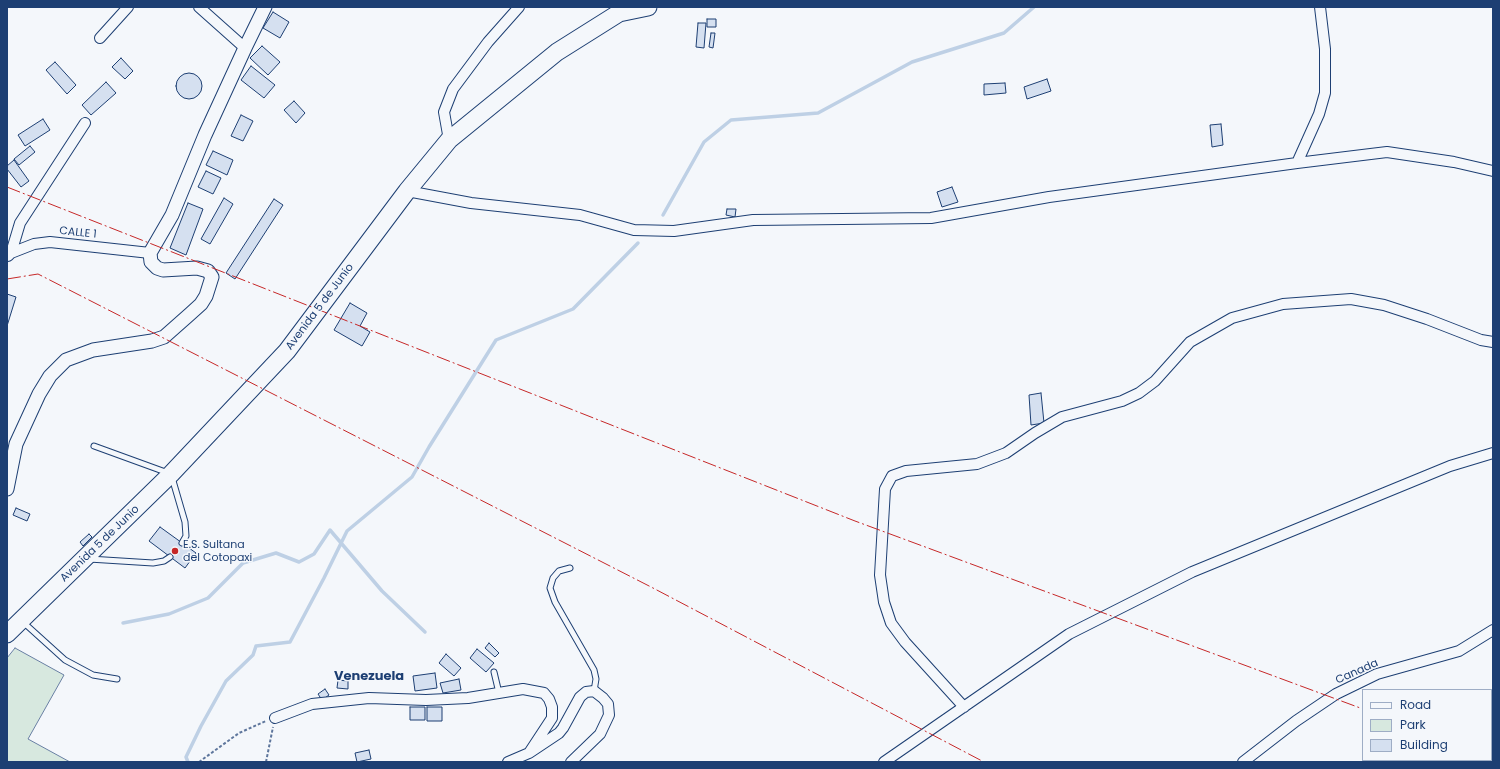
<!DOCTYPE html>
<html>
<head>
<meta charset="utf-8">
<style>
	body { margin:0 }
	#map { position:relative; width:1500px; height:769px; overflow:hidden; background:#f4f7fb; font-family:Poppins,sans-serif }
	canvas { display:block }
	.frame { position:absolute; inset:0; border:8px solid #1d3f73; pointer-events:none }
	.legend { position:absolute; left:1362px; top:689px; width:130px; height:72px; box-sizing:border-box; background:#f4f7fb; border:1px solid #9eadc5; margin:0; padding:5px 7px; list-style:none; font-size:12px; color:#1d3f73 }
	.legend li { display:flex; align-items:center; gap:8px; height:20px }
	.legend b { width:20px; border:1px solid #9eadc5 }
</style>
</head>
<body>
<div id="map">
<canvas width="1500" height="769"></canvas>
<div class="frame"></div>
<ul class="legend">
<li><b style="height:5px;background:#f4f7fb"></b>Road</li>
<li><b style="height:11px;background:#d7e8df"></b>Park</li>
<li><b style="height:11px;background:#d5e0f0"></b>Building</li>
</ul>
</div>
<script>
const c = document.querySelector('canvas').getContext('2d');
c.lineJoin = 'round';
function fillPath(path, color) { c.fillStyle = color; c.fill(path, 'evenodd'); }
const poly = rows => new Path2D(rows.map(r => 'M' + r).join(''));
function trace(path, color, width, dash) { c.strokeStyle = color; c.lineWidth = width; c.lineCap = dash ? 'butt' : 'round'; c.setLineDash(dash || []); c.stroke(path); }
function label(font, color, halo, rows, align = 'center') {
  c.font = font + ' Poppins,sans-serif'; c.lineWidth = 3; c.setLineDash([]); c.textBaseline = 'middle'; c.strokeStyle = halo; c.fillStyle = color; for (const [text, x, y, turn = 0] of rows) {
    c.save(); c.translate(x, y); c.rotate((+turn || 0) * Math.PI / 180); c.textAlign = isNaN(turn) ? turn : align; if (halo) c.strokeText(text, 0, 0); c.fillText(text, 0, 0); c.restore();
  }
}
const green = poly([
	[15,648,64,675,28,739,70,762,7,762,7,658,15,648]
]);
fillPath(green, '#d7e8df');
trace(green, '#687fa3', 1);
trace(poly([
	[663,215,704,142,731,120,818,113,912,62,1004,33,1034,7],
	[123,623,169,614,208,598,243,563,276,553,299,562,314,554,330,530,382,591,425,632],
	[188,762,186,757,201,726,226,681,253,655,256,646,290,642,324,578,347,531,412,477,429,447,496,340,573,309,638,243]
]), '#bed0e5', 3.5);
const building = poly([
	[273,12,289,22,280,38,263,28,273,12],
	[707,19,716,19,716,27,707,27,707,19],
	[698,23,706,23,704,48,696,47,698,23],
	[711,33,715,33,713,48,709,47,711,33],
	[262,46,280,62,268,75,250,58,262,46],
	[121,58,133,71,125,79,112,67,121,58],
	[55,62,76,85,67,94,46,70,55,62],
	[251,66,275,85,264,98,241,80,251,66],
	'176 86a13 13 0 1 1 26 0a13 13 0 1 1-26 0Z',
	[1047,79,1051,91,1027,99,1024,87,1047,79],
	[106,82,116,93,91,115,82,105,106,82],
	[1005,83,1006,93,984,95,984,84,1005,83],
	[294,101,305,113,296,123,284,110,294,101],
	[241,115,253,121,243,141,231,136,241,115],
	[43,119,50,130,25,146,18,135,43,119],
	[1221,124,1223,145,1212,147,1210,125,1221,124],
	[30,146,35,152,19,165,14,159,30,146],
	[213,151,233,160,227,175,206,165,213,151],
	[14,160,29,181,21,187,7,169,7,166,14,160],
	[206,171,221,178,213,194,198,187,206,171],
	[952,187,958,202,942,207,937,192,952,187],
	[224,198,233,204,210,244,201,239,224,198],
	[274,199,283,205,235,279,226,273,274,199],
	[188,203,203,209,186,255,170,248,188,203],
	[727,209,736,209,735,217,726,215,727,209],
	[7,294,16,297,7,326,7,294],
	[350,303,367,313,360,326,370,332,362,346,334,330,350,303],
	[1041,393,1044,423,1031,425,1029,395,1041,393],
	[16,508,30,514,27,521,13,515,16,508],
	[160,527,196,553,185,568,149,541,160,527],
	[89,534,92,537,83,546,80,542,89,534],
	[489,643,499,653,495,657,485,648,489,643],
	[477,649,494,663,486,672,470,658,477,649],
	[446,654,461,668,454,676,439,663,446,654],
	[435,673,437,688,415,691,413,676,435,673],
	[459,679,461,690,443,693,440,683,459,679],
	[338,680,348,681,348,689,337,688,338,680],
	[325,689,329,695,322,700,318,694,325,689],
	[410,707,425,707,425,720,410,720,410,707],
	[427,707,442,707,442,721,427,721,427,707],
	[369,750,371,759,357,762,355,753,369,750]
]);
fillPath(building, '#d5e0f0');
trace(building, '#1d3f73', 1);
const service = poly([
	[94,446,171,474,185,522,186,536,182,543],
	[89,559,153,563,164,561,170,557],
	[570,568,559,571,553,578,550,588,555,602,594,670,596,679,594,691],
	[23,622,65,660,93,675,117,679],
	[494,672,499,693]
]);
const minor = poly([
	[199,7,245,48],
	[100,38,128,7],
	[449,140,444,112,453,89,488,42,519,7],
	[1297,163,1319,114,1325,93,1325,49,1320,7],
	[407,191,471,203,580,215,634,230,674,231,753,220,931,218,1049,197,1297,163,1387,152,1454,162,1493,171],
	[11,253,20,223,85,123],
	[8,256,11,253,34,244,50,242,150,253],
	[964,707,905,642,891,623,884,602,880,575,885,489,892,476,906,471,977,464,1006,453,1035,433,1062,417,1122,401,1139,393,1155,381,1190,342,1232,318,1283,304,1351,299,1384,305,1427,319,1481,340,1493,342],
	[275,718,312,704,369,698,426,700,468,698,523,689,544,693,549,699,552,707,552,718,529,753],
	[1491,748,1493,746],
	[508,762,529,753,559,733,563,728,580,697,586,692,594,691,603,698,608,704,609,715,600,734,571,762],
	[884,762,1069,634,1192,572,1450,466,1493,453],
	[1243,762,1296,721,1336,694,1377,674,1459,651,1493,630],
	[1478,762,1480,760]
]);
const tertiary = poly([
	[7,489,16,444,39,394,50,376,66,360,93,350,152,341,164,337,190,314,201,304,206,296,212,277,208,271,197,268,163,270,157,268,151,262,150,253,172,215,205,135,245,48,265,7]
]);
const primary = poly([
	[7,634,171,474,287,351,407,191,449,140,557,52,619,13,648,7]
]);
trace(service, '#1d3f73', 7);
trace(minor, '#1d3f73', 12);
trace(tertiary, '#1d3f73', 15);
trace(primary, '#1d3f73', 19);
trace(poly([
	[199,762,239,733,266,721],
	[266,762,273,727]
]), '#5e769c', 2, [3, 2]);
trace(service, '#f4f7fb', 5);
trace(minor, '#f4f7fb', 10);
trace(tertiary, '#f4f7fb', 13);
trace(primary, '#f4f7fb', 17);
trace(poly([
	[7,187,855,521,1363,709],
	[7,279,38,274,653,588,984,762],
	[1491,759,1493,760]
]), '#c62828', 1, [14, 3, 2, 3]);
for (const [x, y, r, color] of [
	[175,551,4,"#c62828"]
]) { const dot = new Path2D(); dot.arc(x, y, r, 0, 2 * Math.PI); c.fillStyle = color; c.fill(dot); trace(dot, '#f4f7fb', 1.5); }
label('11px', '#1d3f73', '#f4f7fb', [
	["CALLE 1",78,233,6],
	["Avenida 5 de Junio",320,307,-53],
	["Avenida 5 de Junio",100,544,-44],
	["Canada",1357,672,-24]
]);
label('11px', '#1d3f73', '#f4f7fb', [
	["E.S. Sultana",183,545],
	["del Cotopaxi",183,558]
], 'left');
label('bold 13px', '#1d3f73', '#f4f7fb', [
	["Venezuela",369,677]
]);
</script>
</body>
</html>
